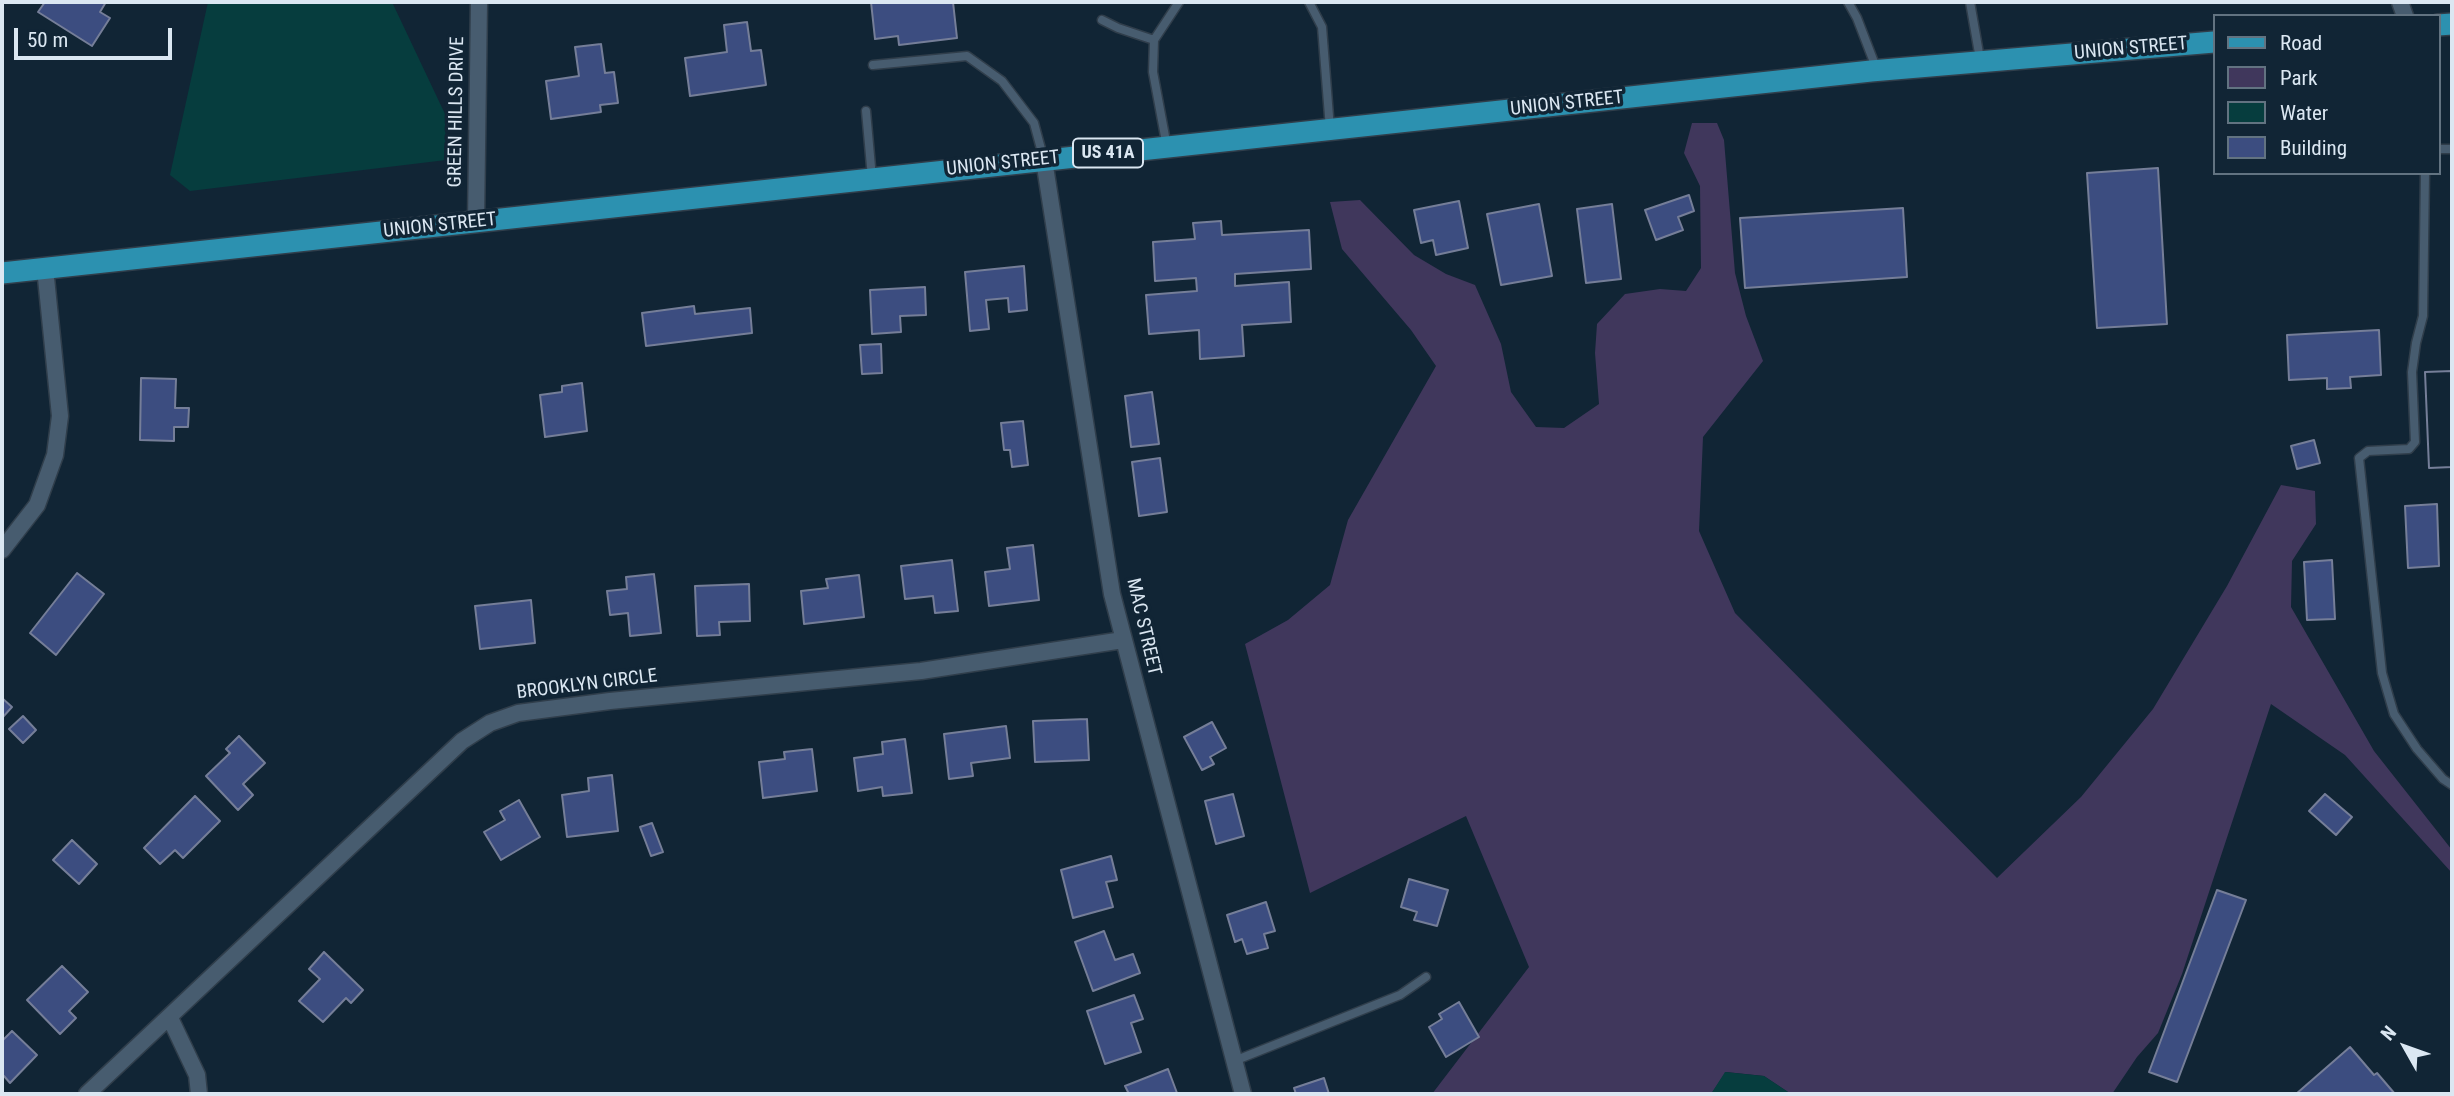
<!DOCTYPE html>
<html>
<head>
<meta charset="utf-8">
<style>
	body { margin:0 }
	#map { position:relative; width:2454px; height:1096px; overflow:hidden; background:#112535; font-family:"Roboto Condensed",sans-serif }
	canvas { display:block }
	.frame { position:absolute; inset:0; border:4px solid #dbe7f2; pointer-events:none }
	.legend { position:absolute; left:2213px; top:14px; width:228px; height:161px; box-sizing:border-box; background:#112535; border:2px solid #627381; margin:0; padding:9px 12px; list-style:none; font-size:21px; color:#dbe7f2 }
	.legend li { display:flex; align-items:center; gap:14px; height:35px }
	.legend b { width:35px; border:2px solid #627381 }
	.north { position:absolute; left:2370px; top:1012px; width:70px; height:70px; -webkit-text-stroke:5px #112535; paint-order:stroke; rotate:310deg; font-size:19px; font-weight:700; line-height:28px; text-align:center; color:#dbe7f2 }
	.north::after { content:''; display:block; margin:auto; width:24px; height:32px; background:#dbe7f2; clip-path:polygon(50% 0,100% 100%,50% 72%,0 100%) }
	.scale { position:absolute; left:14px; top:28px; width:158px; height:32px; box-sizing:border-box; border:4px solid #dbe7f2; border-top:0; padding-left:9px; font-size:21px; line-height:24px; white-space:nowrap; color:#dbe7f2; -webkit-text-stroke:5px #112535; paint-order:stroke }
</style>
</head>
<body>
<div id="map">
<canvas width="2454" height="1096"></canvas>
<div class="frame"></div>
<ul class="legend">
<li><b style="height:9px;background:#2c91b0"></b>Road</li>
<li><b style="height:19px;background:#40375c"></b>Park</li>
<li><b style="height:19px;background:#063d3e"></b>Water</li>
<li><b style="height:19px;background:#3c4d80"></b>Building</li>
</ul>
<div class="north">N</div>
<div class="scale">50 m</div>
</div>
<script>
const c = document.querySelector('canvas').getContext('2d');
c.lineJoin = 'round';
function fillPath(path, color) { c.fillStyle = color; c.fill(path, 'evenodd'); }
const poly = rows => new Path2D(rows.map(r => 'M' + r).join(''));
function trace(path, color, width, dash) { c.strokeStyle = color; c.lineWidth = width; c.lineCap = dash ? 'butt' : 'round'; c.setLineDash(dash || []); c.stroke(path); }
function label(font, color, halo, rows, align = 'center') {
  c.font = font + ' "Roboto Condensed",sans-serif'; c.lineWidth = 7; c.setLineDash([]); c.textBaseline = 'middle'; c.strokeStyle = halo; c.fillStyle = color; for (const [text, x, y, turn = 0] of rows) {
    c.save(); c.translate(x, y); c.rotate((+turn || 0) * Math.PI / 180); c.textAlign = isNaN(turn) ? turn : align; if (halo) c.strokeText(text, 0, 0); c.fillText(text, 0, 0); c.restore();
  }
}
fillPath(poly([
	[1692,123,1717,123,1724,140,1735,273,1746,316,1763,361,1703,437,1699,531,1735,613,1997,878,2081,797,2153,709,2227,586,2281,485,2315,491,2316,524,2292,561,2291,607,2374,751,2452,850,2452,873,2345,755,2271,704,2182,974,2158,1033,2137,1057,2112,1094,1791,1094,1764,1076,1726,1072,1711,1094,1432,1094,1529,967,1466,816,1310,893,1245,644,1288,620,1330,585,1348,520,1436,366,1411,330,1342,249,1330,202,1360,200,1414,255,1446,274,1475,285,1501,344,1511,392,1536,427,1564,428,1599,404,1595,353,1597,324,1625,294,1660,289,1686,291,1701,268,1700,186,1684,153]
]), '#40375c');
fillPath(poly([
	[208,2,392,2,445,114,446,160,190,191,170,175],
	[1725,1072,1764,1076,1791,1094,1711,1094]
]), '#063d3e');
const building = poly([
	[45,2,106,2,100,12,110,18,92,46,38,12,45,2],
	[871,2,953,2,957,38,899,45,898,36,875,39,871,2],
	[747,22,751,51,761,50,766,85,690,96,685,58,727,52,724,25,747,22],
	[601,44,605,73,614,72,618,103,600,105,601,112,551,119,546,81,579,76,575,47,601,44],
	[2158,168,2167,324,2097,328,2087,173,2158,168],
	[1689,195,1694,211,1678,217,1683,230,1656,240,1645,210,1689,195],
	[1459,201,1468,248,1436,255,1433,240,1421,243,1414,210,1459,201],
	[1539,204,1552,276,1501,285,1487,214,1539,204],
	[1612,204,1621,279,1586,283,1577,209,1612,204],
	[1903,208,1907,277,1745,288,1740,218,1903,208],
	[1221,221,1222,235,1309,230,1311,269,1235,274,1235,286,1289,282,1291,322,1242,325,1244,356,1200,359,1199,330,1149,334,1146,295,1197,291,1196,278,1155,281,1153,242,1195,239,1193,223,1221,221],
	[1024,266,1027,310,1009,312,1008,298,986,300,989,329,970,331,965,272,1024,266],
	[925,287,926,315,900,316,901,332,872,334,870,290,925,287],
	[694,306,695,314,750,308,752,333,646,346,642,313,694,306],
	[2379,330,2381,375,2350,377,2351,388,2327,389,2327,378,2289,380,2287,335,2379,330],
	[881,344,882,373,862,374,860,345,881,344],
	[2452,371,2452,467,2429,468,2425,372,2452,371],
	[2452,371,2452,467,2429,468,2425,372,2452,371],
	[141,378,176,379,175,408,189,408,188,427,174,427,174,441,140,440,141,378],
	[582,383,587,431,545,437,540,395,562,392,562,386,582,383],
	[1152,392,1159,444,1131,447,1125,396,1152,392],
	[1023,421,1028,465,1012,467,1010,450,1004,450,1001,423,1023,421],
	[2314,440,2320,463,2297,469,2291,446,2314,440],
	[1160,458,1167,512,1139,516,1132,462,1160,458],
	[2437,504,2439,566,2408,568,2405,506,2437,504],
	[1033,545,1039,600,989,606,985,572,1010,569,1007,548,1033,545],
	[952,560,958,611,935,613,933,596,905,599,901,566,952,560],
	[2332,560,2335,619,2307,620,2304,562,2332,560],
	[77,573,104,594,56,655,30,633,77,573],
	[654,574,661,633,630,636,628,613,610,615,607,591,627,589,626,577,654,574],
	[859,575,864,617,804,624,801,591,828,588,826,579,859,575],
	[749,584,750,621,719,622,720,635,697,636,695,586,749,584],
	[531,600,535,643,480,649,475,606,531,600],
	[2,698,12,707,2,718,2,698],
	[23,716,36,730,23,743,9,729,23,716],
	[1087,719,1089,760,1035,762,1033,721,1087,719],
	[1212,722,1226,748,1210,757,1214,764,1202,770,1184,737,1212,722],
	[1006,726,1010,758,971,763,973,776,949,779,944,734,1006,726],
	[239,736,265,763,243,784,253,795,238,810,206,776,230,753,226,749,239,736],
	[905,739,912,793,883,796,882,787,858,791,854,758,883,754,882,742,905,739],
	[812,749,817,791,763,798,759,762,785,759,784,752,812,749],
	[612,775,618,831,567,837,562,795,589,791,588,778,612,775],
	[1233,794,1244,836,1216,844,1205,801,1233,794],
	[2325,794,2352,817,2336,835,2309,811,2325,794],
	[195,796,220,821,183,858,175,850,160,864,144,848,195,796],
	[519,800,540,837,501,860,484,832,505,820,500,811,519,800],
	[652,823,663,852,651,856,640,827,652,823],
	[72,840,97,864,79,884,53,860,72,840],
	[1111,856,1117,880,1106,882,1113,907,1073,918,1061,870,1111,856],
	[1409,879,1448,890,1437,926,1414,920,1417,912,1401,907,1409,879],
	[2217,890,2246,900,2177,1082,2149,1072,2217,890],
	[1266,902,1275,931,1264,934,1268,948,1247,954,1242,939,1235,942,1227,915,1266,902],
	[1104,931,1115,960,1133,954,1140,973,1093,991,1075,942,1104,931],
	[324,952,363,990,351,1003,346,998,323,1022,299,1001,320,979,309,969,324,952],
	[62,966,88,992,69,1011,76,1018,60,1034,27,1000,62,966],
	[1134,995,1143,1019,1131,1023,1141,1052,1105,1064,1087,1011,1134,995],
	[1459,1002,1479,1037,1446,1057,1429,1027,1442,1019,1439,1014,1459,1002],
	[12,1031,37,1055,10,1083,4,1076,2,1079,2,1041,12,1031],
	[2350,1047,2374,1075,2377,1073,2395,1094,2296,1094,2350,1047],
	[1168,1069,1177,1093,1129,1094,1125,1086,1168,1069],
	[1324,1078,1329,1094,1296,1094,1294,1088,1324,1078]
]);
fillPath(building, '#3c4d80');
trace(building, '#757e98', 2);
const lane = poly([
	[1309,2,1322,27,1330,129],
	[1848,2,1857,18,1877,70],
	[1970,2,1980,59],
	[1102,20,1118,28,1154,40],
	[873,65,967,56,1002,81,1034,123,1044,160],
	[866,111,872,178],
	[1167,147,1153,72,1154,40,1179,2],
	[2438,149,2452,149],
	[2425,173,2423,316,2416,343,2412,372,2415,442,2409,449,2368,451,2359,458,2382,673,2394,714,2417,749,2443,779,2452,785],
	[1234,1061,1400,995,1426,977]
]);
const street = poly([
	[2400,2,2405,16],
	[1044,160,1112,594,1243,1094],
	[476,222,479,2],
	[2,550,37,505,55,455,60,416,45,268],
	[170,1018,197,1075,199,1094],
	[87,1094,462,741,490,723,518,713,610,701,921,671,1123,640]
]);
const primary = poly([
	[2438,25,2452,24],
	[2,273,1871,71,2214,42]
]);
trace(lane, '#303e4b', 11);
trace(street, '#303e4b', 19);
trace(primary, '#303e4b', 24);
trace(lane, '#475c6f', 8);
trace(street, '#475c6f', 16);
trace(primary, '#2c91b0', 21);
for (const [x, y, w] of [
	[1108,153,70]
]) { const box = new Path2D(); box.roundRect(x - w / 2, y - 14.5, w, 29, 5); c.fillStyle = '#112535'; c.fill(box); trace(box, '#dbe7f2', 2); }
label('bold 18px', '#dbe7f2', null, [
	["US 41A",1108,153]
]);
label('19px', '#dbe7f2', '#112535', [
	["UNION STREET",2131,49,-5],
	["UNION STREET",1567,104,-6],
	["GREEN HILLS DRIVE",457,112,-89],
	["UNION STREET",1003,164,-6],
	["UNION STREET",440,226,-6],
	["MAC STREET",1143,627,77],
	["BROOKLYN CIRCLE",587,685,-7]
]);
</script>
</body>
</html>
